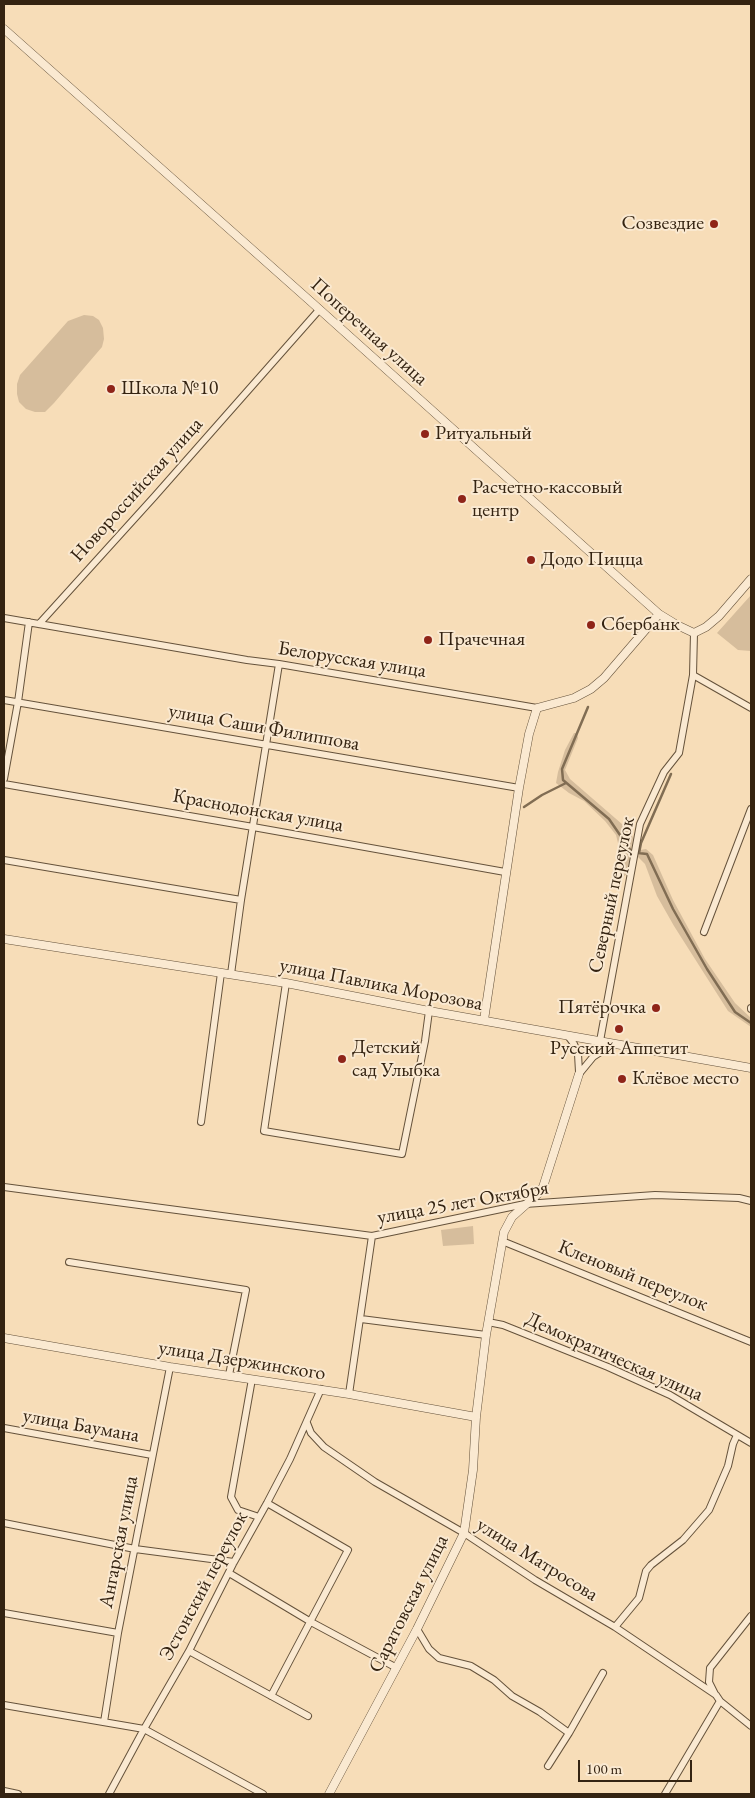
<!DOCTYPE html>
<html>
<head>
<meta charset="utf-8">
<style>
	body { margin:0 }
	#map { position:relative; width:755px; height:1798px; overflow:hidden; background:#f7ddb8; font-family:"EB Garamond",serif }
	canvas { display:block }
	.frame { position:absolute; inset:0; border:5px solid #342311; pointer-events:none }
	.scale { position:absolute; left:578px; top:1760px; width:114px; height:22px; box-sizing:border-box; border:2px solid #342311; border-top:0; padding-left:6px; font-size:15px; line-height:18px; white-space:nowrap; color:#342311; -webkit-text-stroke:4px #fae9d1; paint-order:stroke }
</style>
</head>
<body>
<div id="map">
<canvas width="755" height="1798"></canvas>
<div class="frame"></div>
<div class="scale">100 m</div>
</div>
<script>
const c = document.querySelector('canvas').getContext('2d');
c.lineJoin = 'round';
function fillPath(path, color) { c.fillStyle = color; c.fill(path, 'evenodd'); }
const poly = rows => new Path2D(rows.map(r => 'M' + r).join(''));
function trace(path, color, width, dash) { c.strokeStyle = color; c.lineWidth = width; c.lineCap = dash ? 'butt' : 'round'; c.setLineDash(dash || []); c.stroke(path); }
function label(font, color, halo, rows, align = 'center') {
  c.font = font + ' "EB Garamond",serif'; c.lineWidth = 4; c.setLineDash([]); c.textBaseline = 'middle'; c.strokeStyle = halo; c.fillStyle = color; for (const [text, x, y, turn = 0] of rows) {
    c.save(); c.translate(x, y); c.rotate((+turn || 0) * Math.PI / 180); c.textAlign = isNaN(turn) ? turn : align; if (halo) c.strokeText(text, 0, 0); c.fillText(text, 0, 0); c.restore();
  }
}
fillPath(poly([
	[84,315,93,316,99,320,103,328,104,339,102,347,54,403,45,412,35,412,26,409,19,402,17,394,17,384,20,375,68,321],
	[751,595,751,651,738,650,717,633],
	[574,733,577,733,578,738,565,770,570,779,630,831,633,838,627,874,623,877,620,851,616,835,605,821,584,801,569,793,556,783,558,772,565,750],
	[646,849,653,855,673,900,705,959,735,1003,751,1018,751,1027,728,1011,674,926,657,896,645,864,637,856,640,850],
	[473,1226,474,1244,443,1246,441,1230]
]), '#d6bd9c');
trace(poly([
	[588,707,562,769,563,780,609,819,631,851],
	[524,807,542,795,566,783],
	[638,853,647,854,673,909,707,969,735,1012,751,1023],
	[639,853,641,843,671,774]
]), '#816d53', 2.5);
const minor = poly([
	[4,618,247,660,279,664,537,708],
	[39,624,154,497,319,310],
	[694,633,693,675,751,708],
	[4,700,519,788],
	[4,779,18,702,29,622],
	[4,784,253,827,505,872],
	[4,860,241,900],
	[704,932,751,809],
	[231,974,241,900,279,664],
	[286,983,264,1131,402,1154,425,1041,429,1011],
	[751,1008,751,1009],
	[568,1036,574,1044,578,1054,579,1072],
	[600,1041,640,824,664,772,679,753,693,675],
	[579,1074,593,1057,613,1044],
	[201,1122,221,973],
	[4,1187,372,1236,525,1204,655,1195,739,1198,751,1201],
	[502,1241,751,1342],
	[69,1262,246,1290,229,1375],
	[361,1319,486,1335],
	[488,1322,503,1325,608,1367,670,1395,751,1443],
	[252,1379,231,1497,238,1510,259,1517],
	[349,1394,372,1236],
	[307,1423,311,1433,324,1447,375,1482,464,1533,535,1580,615,1627,716,1695,720,1701,751,1726],
	[4,1428,152,1455],
	[267,1503,348,1550,271,1696],
	[4,1523,135,1549,234,1562],
	[229,1573,311,1622,395,1667],
	[4,1613,118,1633],
	[615,1627,639,1598,646,1571,651,1565,683,1540,709,1510,728,1466,733,1444,737,1435],
	[417,1629,429,1649,439,1658,471,1666,494,1680,512,1696,540,1712,569,1733],
	[189,1651,308,1716],
	[715,1694,709,1682,710,1668,751,1616],
	[4,1705,144,1729,263,1794],
	[104,1722,118,1633,170,1367],
	[548,1766,569,1733,603,1673],
	[4,1791,18,1794],
	[109,1794,144,1729,189,1651,234,1562,267,1503,290,1459,321,1389],
	[665,1794,720,1701]
]);
const tertiary = poly([
	[4,29,309,300,659,614,677,625,694,633,706,627,719,616,751,579],
	[4,939,286,983,429,1011,751,1068],
	[484,1020,519,788,529,734,537,708,574,698,591,689,604,678,659,614],
	[4,1338,170,1367,349,1394,476,1417],
	[329,1794,417,1629,464,1533,473,1470,476,1417,486,1335,504,1232,512,1217,539,1193,543,1187,579,1074]
]);
trace(minor, '#65523b', 8);
trace(tertiary, '#65523b', 9);
trace(minor, '#fae9d1', 6);
trace(tertiary, '#fae9d1', 8);
for (const [x, y, r, color] of [
	[714,224,5,"#8f2418"],
	[111,389,5,"#8f2418"],
	[425,434,5,"#8f2418"],
	[462,499,5,"#8f2418"],
	[531,560,5,"#8f2418"],
	[591,625,5,"#8f2418"],
	[428,640,5,"#8f2418"],
	[656,1008,5,"#8f2418"],
	[619,1029,5,"#8f2418"],
	[342,1059,5,"#8f2418"],
	[622,1079,5,"#8f2418"]
]) { const dot = new Path2D(); dot.arc(x, y, r, 0, 2 * Math.PI); c.fillStyle = color; c.fill(dot); trace(dot, '#fae9d1', 2); }
label('20px', '#342311', '#fae9d1', [
	["Созвездие",704,224,"right"],
	["Школа №10",121,389],
	["Ритуальный",435,434],
	["Расчетно-кассовый",472,488],
	["центр",472,511],
	["Додо Пицца",541,560],
	["Сбербанк",601,625],
	["Прачечная",438,640],
	["Пятёрочка",646,1008,"right"],
	["Детский",352,1048],
	["сад Улыбка",352,1071],
	["Русский Аппетит",619,1049,"center"],
	["Клёвое место",632,1079]
], 'left');
label('20px', '#342311', '#fae9d1', [
	["Поперечная улица",369,332,42],
	["Новороссийская улица",137,490,-48],
	["Белорусская улица",352,660,9],
	["улица Саши Филиппова",264,728,10],
	["Краснодонская улица",258,811,10],
	["Северный переулок",612,895,-78],
	["улица Павлика Морозова",381,985,11],
	["улица 25 лет Октября",463,1203,-10],
	["Кленовый переулок",633,1276,22],
	["Демократическая улица",614,1357,24],
	["улица Дзержинского",242,1361,9],
	["улица Баумана",81,1426,10],
	["Ангарская улица",119,1542,-79],
	["улица Матросова",537,1560,32],
	["Эстонский переулок",204,1586,-62],
	["Саратовская улица",409,1604,-63]
]);
</script>
</body>
</html>
